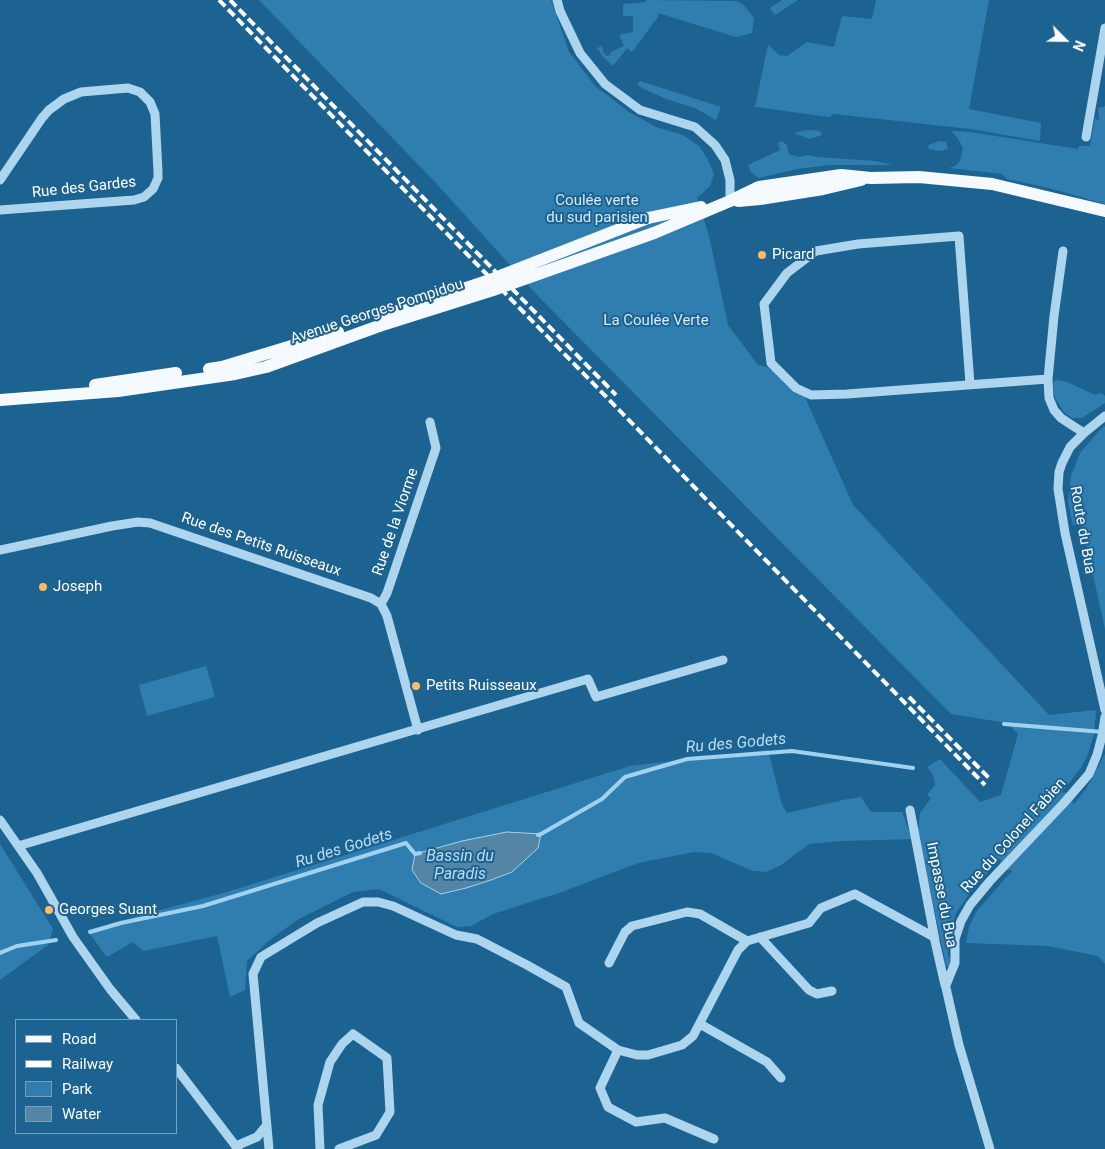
<!DOCTYPE html>
<html>
<head>
<meta charset="utf-8">
<style>
	body { margin:0 }
	#map { position:relative; width:1105px; height:1149px; overflow:hidden; background:#1d6392; font-family:Roboto,sans-serif }
	canvas { display:block }
	.legend { position:absolute; left:15px; top:1019px; width:162px; height:115px; box-sizing:border-box; background:#1d6392; border:1px solid #77a1be; margin:0; padding:6px 9px; list-style:none; font-size:15px; color:#fff }
	.legend li { display:flex; align-items:center; gap:10px; height:25px }
	.legend b { width:25px; border:1px solid #77a1be }
	.north { position:absolute; left:1040px; top:15px; width:50px; height:50px; -webkit-text-stroke:4px #1d6392; paint-order:stroke; rotate:113deg; font-size:14px; font-weight:700; line-height:20px; text-align:center; color:#fff }
	.north::after { content:''; display:block; margin:auto; width:18px; height:22px; background:#fff; clip-path:polygon(50% 0,100% 100%,50% 72%,0 100%) }
</style>
</head>
<body>
<div id="map">
<canvas width="1105" height="1149"></canvas>
<ul class="legend">
<li><b style="height:6px;background:#f4faff"></b>Road</li>
<li><b style="height:6px;background:#fff"></b>Railway</li>
<li><b style="height:14px;background:#307eaf"></b>Park</li>
<li><b style="height:14px;background:#5585a5"></b>Water</li>
</ul>
<div class="north">N</div>
</div>
<script>
const c = document.querySelector('canvas').getContext('2d');
c.lineJoin = 'round';
function fillPath(path, color) { c.fillStyle = color; c.fill(path, 'evenodd'); }
const poly = rows => new Path2D(rows.map(r => 'M' + r).join(''));
function trace(path, color, width, dash) { c.strokeStyle = color; c.lineWidth = width; c.lineCap = dash ? 'butt' : 'round'; c.setLineDash(dash || []); c.stroke(path); }
function label(font, color, halo, rows, align = 'center') {
  c.font = font + ' Roboto,sans-serif'; c.lineWidth = 4; c.setLineDash([]); c.textBaseline = 'middle'; c.strokeStyle = halo; c.fillStyle = color; for (const [text, x, y, turn = 0] of rows) {
    c.save(); c.translate(x, y); c.rotate((+turn || 0) * Math.PI / 180); c.textAlign = isNaN(turn) ? turn : align; if (halo) c.strokeText(text, 0, 0); c.fillText(text, 0, 0); c.restore();
  }
}
fillPath(poly([
	[259,0,551,0,569,52,595,86,629,112,656,127,683,135,699,146,707,158,714,174,710,186,697,198,709,236,728,325,758,365,767,367,804,395,853,505,1049,715,1096,710,1094,734,1088,754,1081,768,1062,792,1063,793,1065,792,1073,800,1072,802,1074,804,1086,789,1105,754,1105,964,1098,956,1048,946,966,943,969,927,976,912,1012,871,1010,869,1008,871,1000,862,1002,861,1000,859,972,890,956,913,949,938,948,956,951,959,951,964,949,966,946,966,918,831,920,813,931,798,927,795,935,785,933,775,927,767,940,759,980,802,1001,795,1018,734,1007,723,951,714,539,297,436,183],
	[646,0,736,1,744,5,754,18,752,33,736,37,658,13,658,17,632,52,627,48,613,66,604,58,597,48,602,46,603,52,607,56,610,55,611,52,624,46,620,37,621,34,633,32,633,16,623,16,623,4,646,2],
	[782,0,798,0,775,15,770,8],
	[876,0,989,0,969,109,1041,123,1040,141,971,129,834,114,829,117,755,107,768,45,779,55,787,56,807,42,834,47,842,16,872,19],
	[640,81,721,107,716,120,695,108,666,99,644,89,637,85],
	[1105,106,1105,204,1049,188,1007,179,1002,174,949,168,955,166,960,161,963,148,957,137,951,131,970,132,1078,149,1079,146,1090,146,1095,118,1099,121,1098,108],
	[807,130,820,131,822,135,810,139,794,133],
	[781,141,786,144,789,154,799,157,808,155,817,157,875,161,892,165,830,165,797,169,759,178,751,172,748,165,780,150,778,143],
	[940,141,946,142,948,149,939,151,929,149,928,145],
	[1058,380,1067,382,1095,395,1102,393,1105,396,1105,403,1082,418,1072,418,1064,412,1055,398,1053,387,1054,381],
	[1105,426,1105,629,1082,525,1073,525,1068,502,1071,476,1080,453,1099,431],
	[206,666,215,697,147,716,139,685],
	[768,750,782,805,787,813,843,800,861,797,871,812,902,812,912,839,842,841,809,844,781,865,766,872,753,871,711,853,694,852,638,863,562,892,493,914,471,926,457,927,379,889,353,892,297,920,271,939,247,961,245,990,230,997,217,936,143,951,133,942,107,957,87,930,227,892,630,766],
	[0,844,53,929,48,945,0,980]
]), '#307eaf');
const water = poly([
	[507,832,541,834,538,848,512,872,491,880,466,888,441,894,421,883,412,870,415,854,462,841,507,832]
]);
fillPath(water, '#5585a5');
trace(water, '#a0d2f0', 1);
trace(poly([
	[1004,724,1103,732],
	[538,835,541,834,602,799,625,777,687,759,792,751,913,768],
	[90,932,121,923,203,906,406,843,415,854,420,853],
	[0,953,17,946,56,940]
]), '#a0d2f0', 4);
trace(poly([
	[557,0,560,11,580,53,605,84,640,110,695,127,715,145,725,160,730,180,730,201],
	[1086,137,1105,28],
	[0,180,42,118,49,110,64,99,81,92,128,88,140,92,150,102,155,114,158,172,158,178,153,189,144,197,134,200,0,210],
	[1063,251,1054,316,1048,379,1049,398,1054,410,1061,418,1084,433],
	[970,384,959,236,858,244,816,251,787,273,764,304,771,363,796,388,811,395,847,394,1048,379],
	[1105,416,1084,433,1070,447,1062,463,1059,472,1058,489,1065,533,1105,710],
	[0,550,112,526,138,522,150,523,371,598,381,604,387,616,418,730],
	[381,604,387,593,436,448,430,422],
	[910,810,935,940],
	[0,820,37,873,73,937,110,989,136,1020],
	[18,846,588,679,596,697,723,660],
	[760,937,809,990,817,994,832,991],
	[609,963,625,932,632,926,687,912,700,914,747,941],
	[944,979,959,1045,990,1149],
	[946,985,955,963,955,939,961,921,970,905,990,881,1063,804,1089,774,1097,755,1102,736,1105,717],
	[700,1024,767,1062,781,1078],
	[618,1050,600,1088,608,1107,636,1122,665,1118,714,1139],
	[176,1068,238,1149],
	[236,1146,257,1137,267,1125],
	[269,1149,253,974,261,957,317,923,363,902,378,902,393,906,456,935,477,939,527,965,566,987,579,1023,618,1050,637,1055,648,1055,682,1045,693,1036,738,950,747,941,809,923,821,908,855,894,934,937,945,985],
	[320,1149,318,1105,330,1062,342,1044,353,1034,387,1058,390,1112,376,1135,339,1149]
]), '#add5ee', 9);
trace(poly([
	[738,201,760,199,823,189,861,180],
	[648,218,701,207],
	[654,233,730,201,759,187,841,175,871,178,919,177,992,184,1105,211],
	[209,369,222,367,338,332],
	[95,385,176,373],
	[0,400,118,391,235,374,266,367,379,326]
]), '#f4faff', 12);
trace(poly([
	[219,0,985,785],
	[230,0,616,395],
	[909,697,990,779]
]), '#fff', 4, [9, 4]);
trace(poly([
	[383,316,487,281,648,218],
	[379,326,493,290,654,233]
]), '#f4faff', 12);
for (const [x, y, r, color] of [
	[762,255,5,"#febc6b"],
	[43,587,5,"#febc6b"],
	[416,686,5,"#febc6b"],
	[49,910,5,"#febc6b"]
]) { const dot = new Path2D(); dot.arc(x, y, r, 0, 2 * Math.PI); c.fillStyle = color; c.fill(dot); trace(dot, '#1d6392', 2); }
label('15px', '#fff', '#1d6392', [
	["Rue des Gardes",84,188,-6],
	["Avenue Georges Pompidou",377,312,-18],
	["Rue de la Viorme",396,522,-71],
	["Route du Bua",1082,530,80],
	["Rue des Petits Ruisseaux",261,545,19],
	["Rue du Colonel Fabien",1014,836,-48],
	["Impasse du Bua",941,895,79]
]);
label('15px', '#d3ebfa', '#1d6392', [
	["Coulée verte",597,201],
	["du sud parisien",597,218],
	["La Coulée Verte",656,321]
]);
label('15px', '#fff', '#1d6392', [
	["Picard",772,255],
	["Joseph",53,587],
	["Petits Ruisseaux",426,686],
	["Georges Suant",59,910]
], 'left');
label('italic 16px', '#b9def5', '#1d6392', [
	["Ru des Godets",736,744,-5],
	["Ru des Godets",344,849,-17],
	["Bassin du",460,857],
	["Paradis",460,875]
]);
</script>
</body>
</html>
